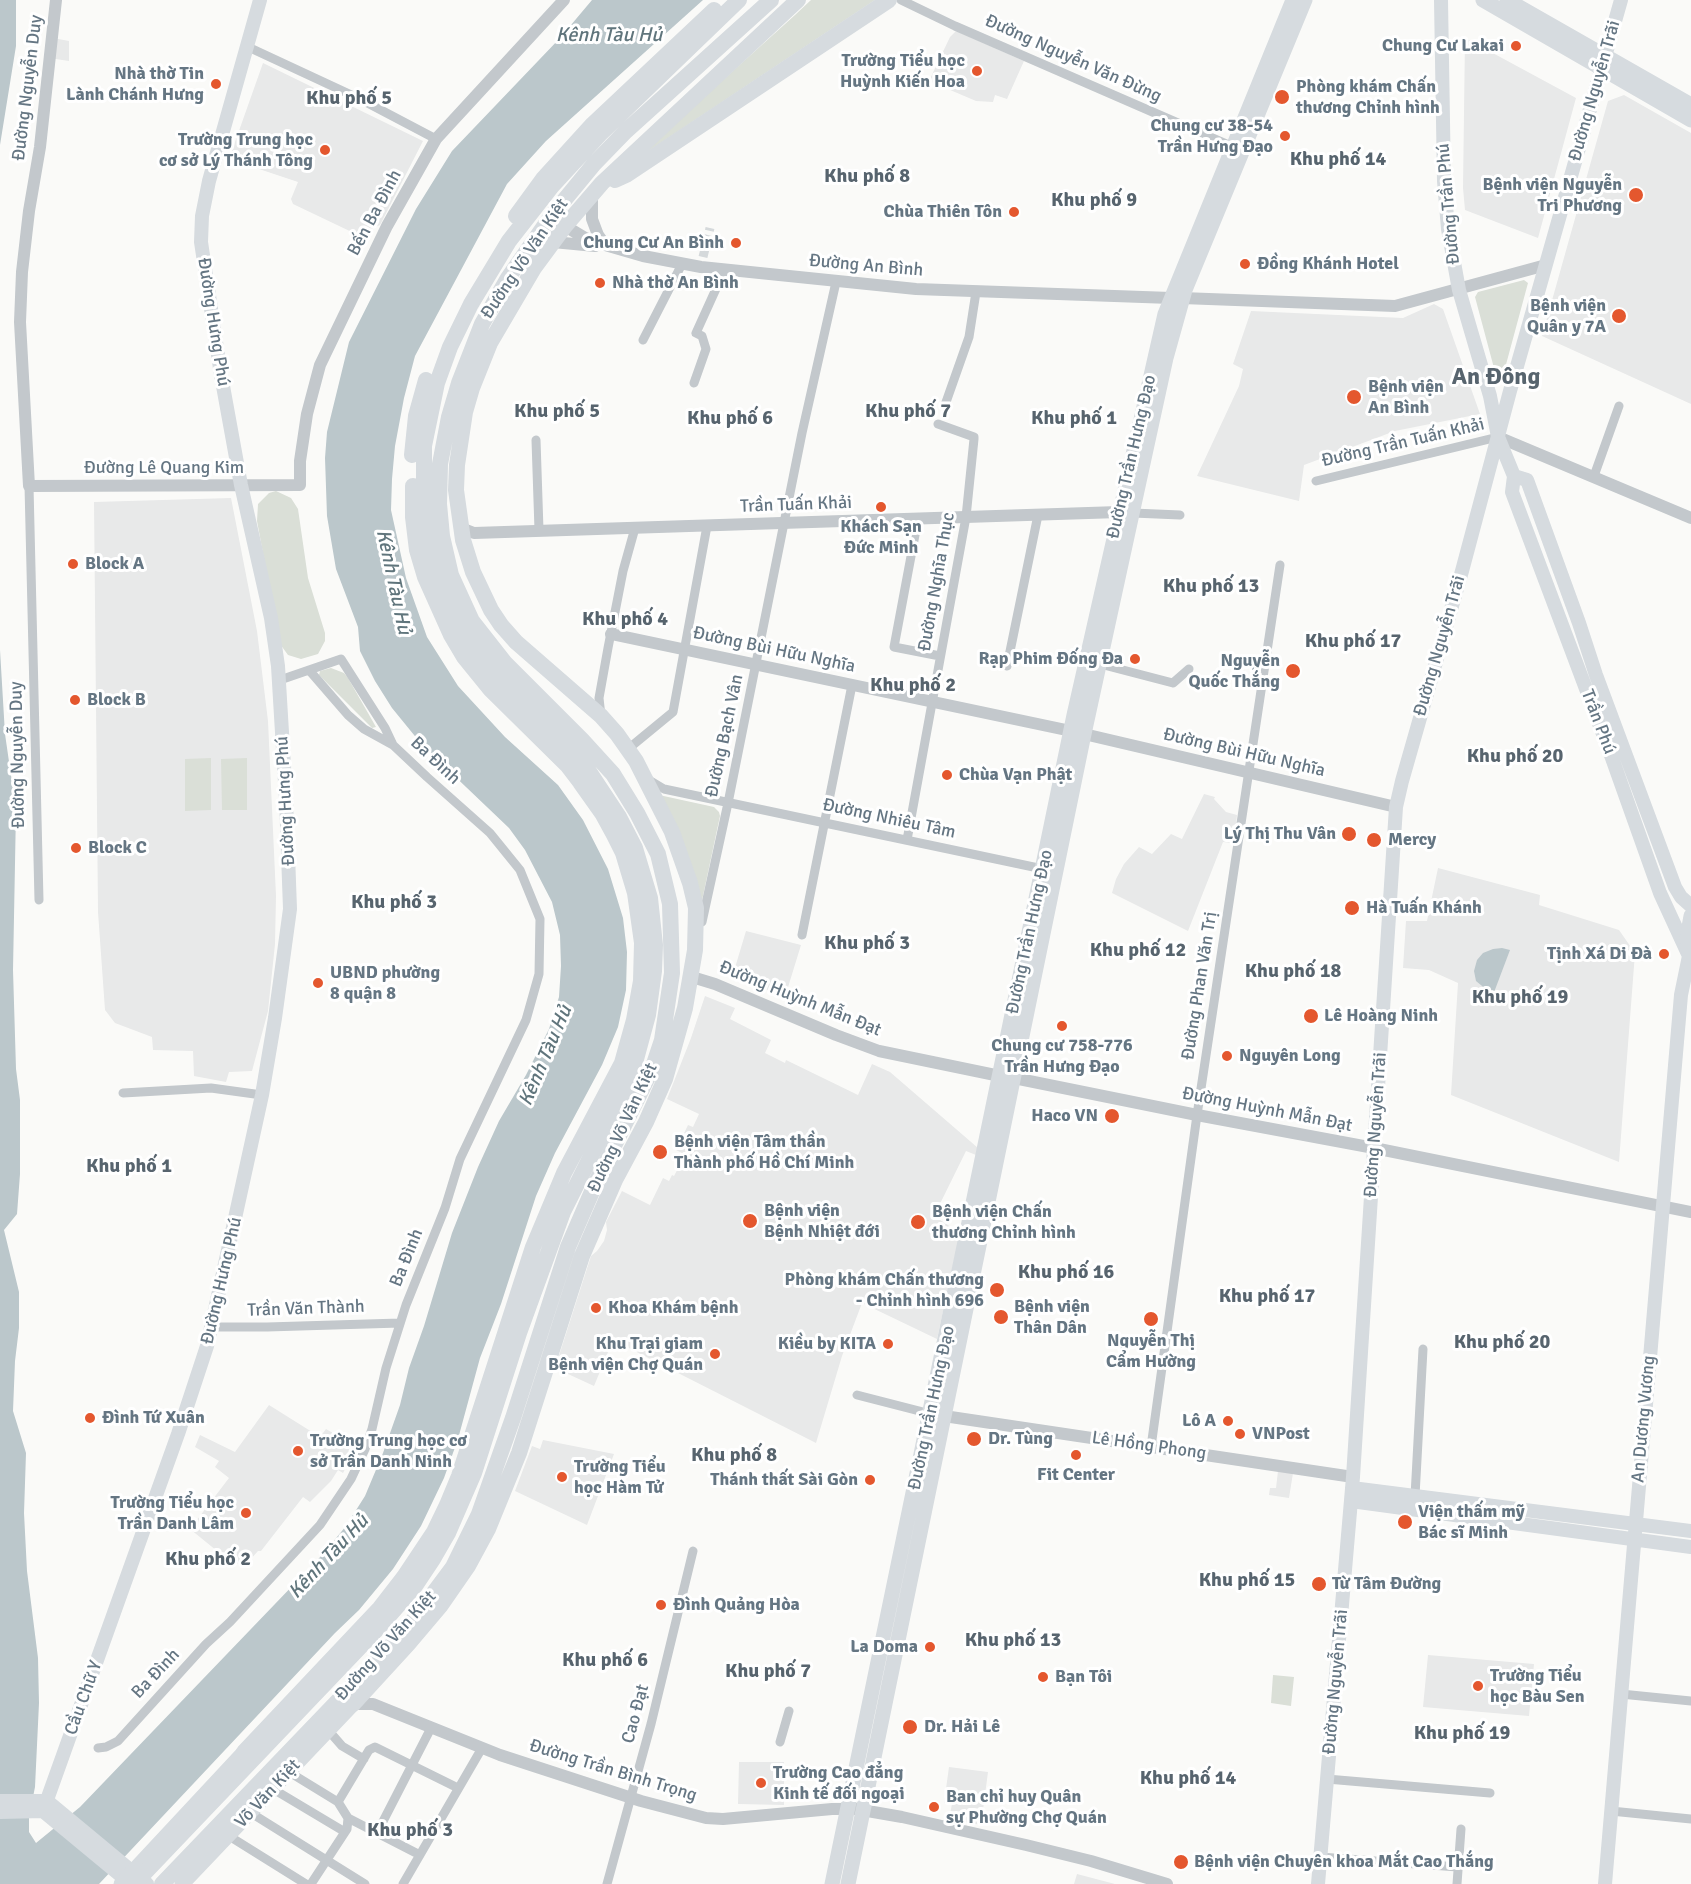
<!DOCTYPE html>
<html>
<head>
<meta charset="utf-8">
<style>
	body { margin:0 }
	canvas { display:block; background:#fafaf8 }
</style>
</head>
<body>
<canvas width="1691" height="1884"></canvas>
<script>
const c = document.querySelector('canvas').getContext('2d');
c.lineJoin = 'round';
function fillPath(path, color) { c.fillStyle = color; c.fill(path, 'evenodd'); }
const poly = rows => new Path2D(rows.map(r => 'M' + r).join(''));
function trace(path, color, width, dash) { c.strokeStyle = color; c.lineWidth = width; c.lineCap = dash ? 'butt' : 'round'; c.setLineDash(dash || []); c.stroke(path); }
function label(font, color, halo, rows, align = 'center') {
  c.font = font + ' Signika,sans-serif'; c.lineWidth = 6; c.setLineDash([]); c.textBaseline = 'middle'; c.strokeStyle = halo; c.fillStyle = color; for (const [text, x, y, turn = 0] of rows) {
    c.save(); c.translate(x, y); c.rotate((+turn || 0) * Math.PI / 180); c.textAlign = isNaN(turn) ? turn : align; if (halo) c.strokeText(text, 0, 0); c.fillText(text, 0, 0); c.restore();
  }
}
fillPath(poly([
	[956,31,1024,61,1007,99,995,95,993,102,976,101,929,81,950,37],
	[53,38,69,41,69,61,49,58],
	[1465,38,1576,98,1538,238,1465,210,1463,188],
	[263,63,423,141,380,225,358,235,293,204,291,199,298,182,229,159],
	[1624,95,1691,133,1691,404,1542,336,1608,101],
	[1434,304,1443,309,1480,414,1395,431,1304,465,1299,501,1197,476,1239,386,1243,369,1233,364,1251,311,1403,318],
	[231,498,257,631,268,721,276,896,275,944,268,1011,252,1071,229,1072,226,1082,194,1076,193,1051,153,1050,152,1037,115,1023,105,1010,98,912,94,502],
	[1204,794,1215,797,1214,799,1226,812,1237,815,1236,824,1232,826,1231,832,1234,834,1232,843,1223,842,1188,931,1112,893,1116,879,1124,864,1139,847,1152,854,1171,834,1182,839],
	[1438,868,1540,895,1539,905,1619,930,1635,953,1619,1162,1451,1095,1458,983,1429,970,1403,968,1406,921,1427,921],
	[746,931,801,945,785,997,762,988,758,979,734,971],
	[705,996,735,1008,730,1019,771,1040,765,1053,785,1063,786,1060,858,1095,872,1064,890,1072,978,1148,976,1155,966,1151,934,1216,960,1233,937,1339,862,1303,842,1356,816,1443,613,1340,594,1386,555,1368,591,1256,597,1251,604,1241,607,1230,606,1222,622,1191,650,1205,663,1178,669,1181,672,1175,674,1176,683,1159,680,1157,682,1153,676,1150,688,1125,693,1127,699,1114,667,1099,691,1038],
	[269,1405,320,1437,326,1429,352,1444,353,1454,343,1473,338,1470,331,1481,310,1502,303,1497,261,1551,258,1551,249,1561,241,1566,235,1562,233,1564,190,1529,229,1478,215,1467,219,1461,195,1447,200,1435,235,1452],
	[543,1440,614,1454,587,1525,515,1491,532,1446,540,1449],
	[1278,1471,1293,1473,1289,1498,1269,1495,1270,1488,1276,1488],
	[1428,1655,1534,1664,1529,1716,1423,1707],
	[739,1762,784,1762,784,1805,738,1804],
	[949,1767,988,1772,981,1825,949,1819,952,1804,944,1803],
	[1077,1874,1115,1884,1074,1884]
]), '#e8e9e9');
fillPath(poly([
	[811,0,875,0,632,162,795,15],
	[1524,280,1528,283,1501,383,1498,383,1475,297,1478,292],
	[276,491,291,498,298,509,308,578,325,633,325,641,318,654,301,659,288,655,280,644,257,521,258,504,269,493],
	[331,668,344,673,348,678,376,727,372,728,319,675,320,671],
	[211,758,211,810,185,811,185,759],
	[247,758,247,810,222,810,221,759],
	[659,795,714,807,719,812,720,816,701,905],
	[1273,1675,1294,1677,1291,1706,1271,1703]
]), '#dadfd7');
fillPath(poly([
	[0,0,16,0,16,46,0,145],
	[592,0,703,0,546,141,507,184,415,356,404,398,395,446,392,479,391,510,406,578,427,637,458,686,505,737,558,785,583,820,608,869,623,918,627,952,626,990,618,1027,602,1065,555,1153,536,1196,501,1304,480,1358,458,1439,444,1478,421,1526,393,1569,359,1610,335,1633,99,1884,0,1884,0,650,5,734,16,810,13,970,16,1069,20,1100,20,1174,17,1214,4,1230,19,1292,19,1328,15,1361,13,1411,26,1453,24,1513,27,1571,38,1658,39,1703,35,1787,29,1817,29,1832,36,1843,80,1807,323,1554,346,1526,365,1496,383,1453,400,1405,409,1368,424,1326,452,1233,478,1167,499,1121,526,1075,549,1029,559,997,561,966,560,935,552,902,525,850,509,828,423,746,392,708,375,681,360,651,358,627,336,569,327,516,325,458,327,432,349,342,416,209,452,151,560,38],
	[1502,948,1510,950,1493,995,1476,981,1474,971,1477,960,1483,953,1493,949]
]), '#bbc7cb');
trace(poly([
	[703,257,710,228]
]), '#d5d9db', 9, [9, 4.5]);
trace(poly([
	[901,0,955,26,1233,147],
	[246,46,360,99,436,139],
	[643,340,682,264],
	[694,383,706,349,702,336,696,333,725,269],
	[945,405,969,337,976,292],
	[536,440,539,530],
	[1594,476,1619,406],
	[1316,481,1498,437],
	[29,486,39,900],
	[1133,513,1180,515],
	[918,519,894,647,940,656],
	[1100,664,1173,683,1189,669],
	[1007,666,1038,515],
	[309,670,348,715,364,729,393,745],
	[601,716,599,698,608,648,623,571,635,528],
	[628,749,673,712,707,526],
	[649,780,664,789,1043,869],
	[907,840,966,517,974,439,974,437,938,424],
	[702,922,728,803,802,433,836,282],
	[802,935,852,685],
	[123,1093,211,1088,262,1095],
	[212,1327,267,1327,400,1323],
	[857,1395,931,1414],
	[1151,1447,1197,1115,1280,565],
	[1415,1496,1423,1349],
	[1621,1694,1691,1701],
	[328,1730,342,1746,364,1759],
	[780,1742,789,1711],
	[98,1748,106,1747,118,1741,206,1644,230,1622,320,1525,351,1479,365,1449,372,1429,386,1368,406,1305,445,1208,460,1159,526,1020,539,974,540,919,520,870,490,833,427,777,393,745,385,728,341,659,280,680],
	[289,1772,338,1802],
	[1327,1779,1490,1793],
	[273,1789,345,1832],
	[1611,1811,1691,1819],
	[251,1813,365,1884],
	[348,1818,420,1855],
	[377,1833,431,1728],
	[229,1836,306,1884],
	[1320,1857,1458,1867],
	[311,1884,347,1829,348,1818,338,1802,369,1750,375,1747,458,1788],
	[403,1884,482,1748],
	[607,1884,651,1724,693,1551],
	[1457,1884,1461,1829]
]), '#c3c8cc', 9);
trace(poly([
	[56,0,40,147,29,211,22,272,20,322,29,486,300,485,300,461,307,414,320,365,387,226,436,139,564,0],
	[592,194,592,219,598,235,605,245],
	[565,226,585,238,605,245,643,256,701,267,916,289,1171,298],
	[553,242,595,246],
	[1182,298,1395,306,1546,265],
	[1498,437,1691,518],
	[461,528,474,533,1119,512],
	[611,634,1071,731],
	[1084,734,1396,807],
	[692,977,715,984,836,1035,879,1051,1000,1076],
	[1014,1078,1197,1115,1374,1148,1691,1212],
	[944,1416,1353,1477],
	[353,1704,373,1704,500,1755,641,1801,706,1818,723,1819,832,1809,856,1809,902,1817,1026,1845,1091,1861,1167,1884]
]), '#c3c8cc', 12);
trace(poly([
	[1441,0,1444,181,1448,229,1459,290,1490,396,1498,437,1514,476,1512,492,1612,758,1660,893,1689,956,1681,995,1605,1884],
	[1514,476,1527,480,1579,623,1596,675,1675,887,1681,897,1691,906],
	[1352,1488,1691,1531],
	[1351,1501,1691,1547],
	[0,1801,47,1801,147,1884],
	[43,1811,178,1434,207,1346,262,1095,275,1018,290,909,286,799,278,666,271,618,241,485,221,375,201,242,202,216,209,181,260,0],
	[0,1812,43,1811,131,1884],
	[1318,1884,1353,1477,1396,807,1402,781,1462,571,1510,391,1621,0]
]), '#d6dbdf', 14);
trace(poly([
	[1483,0,1691,120],
	[1507,0,1691,105],
	[1691,916,1687,938,1691,967],
	[121,1884,244,1752],
	[182,1884,353,1704],
	[832,1884,1074,715,1165,314,1293,0],
	[848,1884,1084,734,1166,358,1185,290,1305,0]
]), '#d6dbdf', 15);
trace(poly([
	[615,180,626,175,889,0],
	[516,216,543,179,593,124,714,10],
	[412,455,416,416,426,380],
	[353,1704,408,1644,441,1605,468,1566,488,1529,519,1453,582,1256,615,1180,646,1122,665,1079,685,1008,695,950,696,908,690,883,672,832,636,761,617,734,601,716,516,642,501,625,491,610,473,572,463,540,456,490,457,465,465,412,472,388,490,343,534,268,565,226,602,183,798,0],
	[244,1752,380,1608,404,1577,434,1532,447,1505,459,1476,533,1247,564,1173,622,1063,634,1020,641,981,642,943,635,893,623,853,614,835,602,813,580,782,567,765,490,689,464,657,451,635,425,577,417,550,413,517,413,486],
	[134,1884,381,1625,415,1586,433,1559,448,1533,474,1473,519,1333,563,1212,625,1088,635,1063,648,1015,654,971,655,945,650,898,635,848,619,817,584,764,497,675,473,645,452,612,440,583,427,529,424,503,424,446,437,383,450,347,471,304,509,241,552,186,600,134,739,0],
	[162,1884,406,1630,453,1567,479,1514,513,1418,568,1247,597,1180,653,1067,662,1040,672,973,670,904,658,854,637,813,613,774,582,740,505,663,472,621,451,575,442,536,439,504,440,464,449,417,459,383,482,324,508,278,552,215,594,164,626,131,771,0]
]), '#d6dbdf', 16);
for (const [x, y, r, color] of [
	[1516,46,6,"#e4572e"],
	[977,71,6,"#e4572e"],
	[216,84,6,"#e4572e"],
	[1282,97,8,"#e4572e"],
	[1285,136,6,"#e4572e"],
	[325,150,6,"#e4572e"],
	[1636,195,8,"#e4572e"],
	[1014,212,6,"#e4572e"],
	[736,243,6,"#e4572e"],
	[1245,264,6,"#e4572e"],
	[600,283,6,"#e4572e"],
	[1619,316,8,"#e4572e"],
	[1354,397,8,"#e4572e"],
	[881,507,6,"#e4572e"],
	[73,564,6,"#e4572e"],
	[1135,659,6,"#e4572e"],
	[1293,671,8,"#e4572e"],
	[75,700,6,"#e4572e"],
	[947,775,6,"#e4572e"],
	[1349,834,8,"#e4572e"],
	[1374,840,8,"#e4572e"],
	[76,848,6,"#e4572e"],
	[1352,908,8,"#e4572e"],
	[1664,954,6,"#e4572e"],
	[318,983,6,"#e4572e"],
	[1311,1016,8,"#e4572e"],
	[1062,1026,6,"#e4572e"],
	[1227,1056,6,"#e4572e"],
	[1112,1116,8,"#e4572e"],
	[660,1152,8,"#e4572e"],
	[750,1221,8,"#e4572e"],
	[918,1222,8,"#e4572e"],
	[997,1290,8,"#e4572e"],
	[596,1308,6,"#e4572e"],
	[1001,1317,8,"#e4572e"],
	[1151,1319,8,"#e4572e"],
	[888,1344,6,"#e4572e"],
	[715,1354,6,"#e4572e"],
	[90,1418,6,"#e4572e"],
	[1228,1421,6,"#e4572e"],
	[1240,1434,6,"#e4572e"],
	[974,1439,8,"#e4572e"],
	[298,1451,6,"#e4572e"],
	[1076,1455,6,"#e4572e"],
	[562,1477,6,"#e4572e"],
	[870,1480,6,"#e4572e"],
	[246,1513,6,"#e4572e"],
	[1405,1522,8,"#e4572e"],
	[1319,1584,8,"#e4572e"],
	[661,1605,6,"#e4572e"],
	[930,1647,6,"#e4572e"],
	[1043,1677,6,"#e4572e"],
	[1478,1686,6,"#e4572e"],
	[910,1727,8,"#e4572e"],
	[761,1783,6,"#e4572e"],
	[934,1807,6,"#e4572e"],
	[1181,1862,8,"#e4572e"]
]) { const dot = new Path2D(); dot.arc(x, y, r, 0, 2 * Math.PI); c.fillStyle = color; c.fill(dot); trace(dot, '#fff', 2); }
label('bold 18px', '#657683', '#fff', [
	["Chung Cư Lakai",1504,46,"right"],
	["Trường Tiểu học",965,61,"right"],
	["Huỳnh Kiến Hoa",965,82,"right"],
	["Nhà thờ Tin",204,74,"right"],
	["Lành Chánh Hưng",204,95,"right"],
	["Phòng khám Chấn",1296,87],
	["thương Chỉnh hình",1296,108],
	["Chung cư 38-54",1273,126,"right"],
	["Trần Hưng Đạo",1273,147,"right"],
	["Trường Trung học",313,140,"right"],
	["cơ sở Lý Thánh Tông",313,161,"right"],
	["Bệnh viện Nguyễn",1622,185,"right"],
	["Tri Phương",1622,206,"right"],
	["Chùa Thiên Tôn",1002,212,"right"],
	["Chung Cư An Bình",724,243,"right"],
	["Đồng Khánh Hotel",1257,264],
	["Nhà thờ An Bình",612,283],
	["Bệnh viện",1606,306,"right"],
	["Quân y 7A",1606,327,"right"],
	["Bệnh viện",1368,387],
	["An Bình",1368,408],
	["Khách Sạn",881,527,"center"],
	["Đức Minh",881,548,"center"],
	["Block A",85,564],
	["Rạp Phim Đống Đa",1123,659,"right"],
	["Nguyễn",1280,661,"right"],
	["Quốc Thắng",1280,682,"right"],
	["Block B",87,700],
	["Chùa Vạn Phật",959,775],
	["Lý Thị Thu Vân",1336,834,"right"],
	["Mercy",1388,840],
	["Block C",88,848],
	["Hà Tuấn Khánh",1366,908],
	["Tịnh Xá Di Đà",1652,954,"right"],
	["UBND phường",330,973],
	["8 quận 8",330,994],
	["Lê Hoàng Ninh",1324,1016],
	["Chung cư 758-776",1062,1046,"center"],
	["Trần Hưng Đạo",1062,1067,"center"],
	["Nguyên Long",1239,1056],
	["Haco VN",1098,1116,"right"],
	["Bệnh viện Tâm thần",674,1142],
	["Thành phố Hồ Chí Minh",674,1163],
	["Bệnh viện",764,1211],
	["Bệnh Nhiệt đới",764,1232],
	["Bệnh viện Chấn",932,1212],
	["thương Chỉnh hình",932,1233],
	["Phòng khám Chấn thương",984,1280,"right"],
	["- Chỉnh hình 696",984,1301,"right"],
	["Bệnh viện",1014,1307],
	["Thân Dân",1014,1328],
	["Khoa Khám bệnh",608,1308],
	["Nguyễn Thị",1151,1341,"center"],
	["Cẩm Hường",1151,1362,"center"],
	["Khu Trại giam",703,1344,"right"],
	["Bệnh viện Chợ Quán",703,1365,"right"],
	["Kiều by KITA",876,1344,"right"],
	["Đình Tứ Xuân",102,1418],
	["Lô A",1216,1421,"right"],
	["VNPost",1252,1434],
	["Dr. Tùng",988,1439],
	["Trường Trung học cơ",310,1441],
	["sở Trần Danh Ninh",310,1462],
	["Trường Tiểu",574,1467],
	["học Hàm Tử",574,1488],
	["Fit Center",1076,1475,"center"],
	["Thánh thất Sài Gòn",858,1480,"right"],
	["Trường Tiểu học",234,1503,"right"],
	["Trần Danh Lâm",234,1524,"right"],
	["Viện thấm mỹ",1418,1512],
	["Bác sĩ Minh",1418,1533],
	["Từ Tâm Đường",1332,1584],
	["Đình Quảng Hòa",673,1605],
	["La Doma",918,1647,"right"],
	["Trường Tiểu",1490,1676],
	["học Bàu Sen",1490,1697],
	["Bạn Tôi",1055,1677],
	["Dr. Hải Lê",924,1727],
	["Trường Cao đẳng",773,1773],
	["Kinh tế đối ngoại",773,1794],
	["Ban chỉ huy Quân",946,1797],
	["sự Phường Chợ Quán",946,1818],
	["Bệnh viện Chuyên khoa Mắt Cao Thắng",1194,1862]
], 'left');
label('18px', '#657683', '#fff', [
	["Đường Nguyễn Văn Đừng",1073,59,24],
	["Đường Nguyễn Duy",28,88,-83],
	["Đường Nguyễn Trãi",1595,91,-74],
	["Đường Trần Phú",1449,204,-95],
	["Bến Ba Đình",375,213,-62],
	["Đường Võ Văn Kiệt",525,259,-56],
	["Đường An Bình",866,266,5],
	["Đường Hưng Phú",213,322,81],
	["Đường Trần Tuấn Khải",1403,443,-13],
	["Đường Trần Hưng Đạo",1132,457,-77],
	["Đường Lê Quang Kim",164,468],
	["Trần Tuấn Khải",796,505,-2],
	["Đường Nghĩa Thục",937,582,-80],
	["Đường Nguyễn Trãi",1440,646,-74],
	["Đường Bùi Hữu Nghĩa",774,650,12],
	["Trần Phú",1598,722,69],
	["Đường Bạch Vân",725,736,-78],
	["Đường Bùi Hữu Nghĩa",1244,753,13],
	["Đường Nguyễn Duy",18,755,-91],
	["Ba Đình",435,761,43],
	["Đường Hưng Phú",286,801,-93],
	["Đường Nhiêu Tâm",889,819,12],
	["Đường Trần Hưng Đạo",1030,932,-78],
	["Đường Phan Văn Trị",1200,986,-81],
	["Đường Huỳnh Mẫn Đạt",800,999,22],
	["Đường Huỳnh Mẫn Đạt",1267,1110,11],
	["Đường Nguyễn Trãi",1376,1125,-86],
	["Đường Võ Văn Kiệt",623,1128,-65],
	["Ba Đình",407,1258,-68],
	["Đường Hưng Phú",222,1281,-77],
	["Trần Văn Thành",306,1309,-2],
	["Đường Trần Hưng Đạo",932,1408,-78],
	["An Dương Vương",1644,1419,-85],
	["Lê Hồng Phong",1149,1446,8],
	["Đường Võ Văn Kiệt",386,1646,-48],
	["Ba Đình",156,1674,-47],
	["Đường Nguyễn Trãi",1336,1682,-85],
	["Cầu Chữ Y",84,1698,-70],
	["Cao Đạt",636,1714,-75],
	["Đường Trần Bình Trọng",613,1771,17],
	["Võ Văn Kiệt",268,1794,-47]
]);
label('italic 20px', '#60757c', '#fff', [
	["Kênh Tàu Hủ",609,36],
	["Kênh Tàu Hủ",393,582,78],
	["Kênh Tàu Hủ",546,1056,-67],
	["Kênh Tàu Hủ",329,1557,-47]
]);
label('bold 20px', '#57646e', '#fff', [
	["Khu phố 5",349,99],
	["Khu phố 14",1338,160],
	["Khu phố 8",867,177],
	["Khu phố 9",1094,201],
	["Khu phố 5",557,412],
	["Khu phố 7",908,412],
	["Khu phố 6",730,419],
	["Khu phố 1",1074,419],
	["Khu phố 13",1211,587],
	["Khu phố 4",625,620],
	["Khu phố 17",1353,642],
	["Khu phố 2",913,686],
	["Khu phố 20",1515,757],
	["Khu phố 3",394,903],
	["Khu phố 3",867,944],
	["Khu phố 12",1138,951],
	["Khu phố 18",1293,972],
	["Khu phố 19",1520,998],
	["Khu phố 1",129,1167],
	["Khu phố 16",1066,1273],
	["Khu phố 17",1267,1297],
	["Khu phố 20",1502,1343],
	["Khu phố 8",734,1456],
	["Khu phố 2",208,1560],
	["Khu phố 15",1247,1581],
	["Khu phố 13",1013,1641],
	["Khu phố 6",605,1661],
	["Khu phố 7",768,1672],
	["Khu phố 19",1462,1734],
	["Khu phố 14",1188,1779],
	["Khu phố 3",410,1831]
]);
label('bold 24px', '#57646e', '#fff', [
	["An Đông",1496,378]
]);
</script>
</body>
</html>
